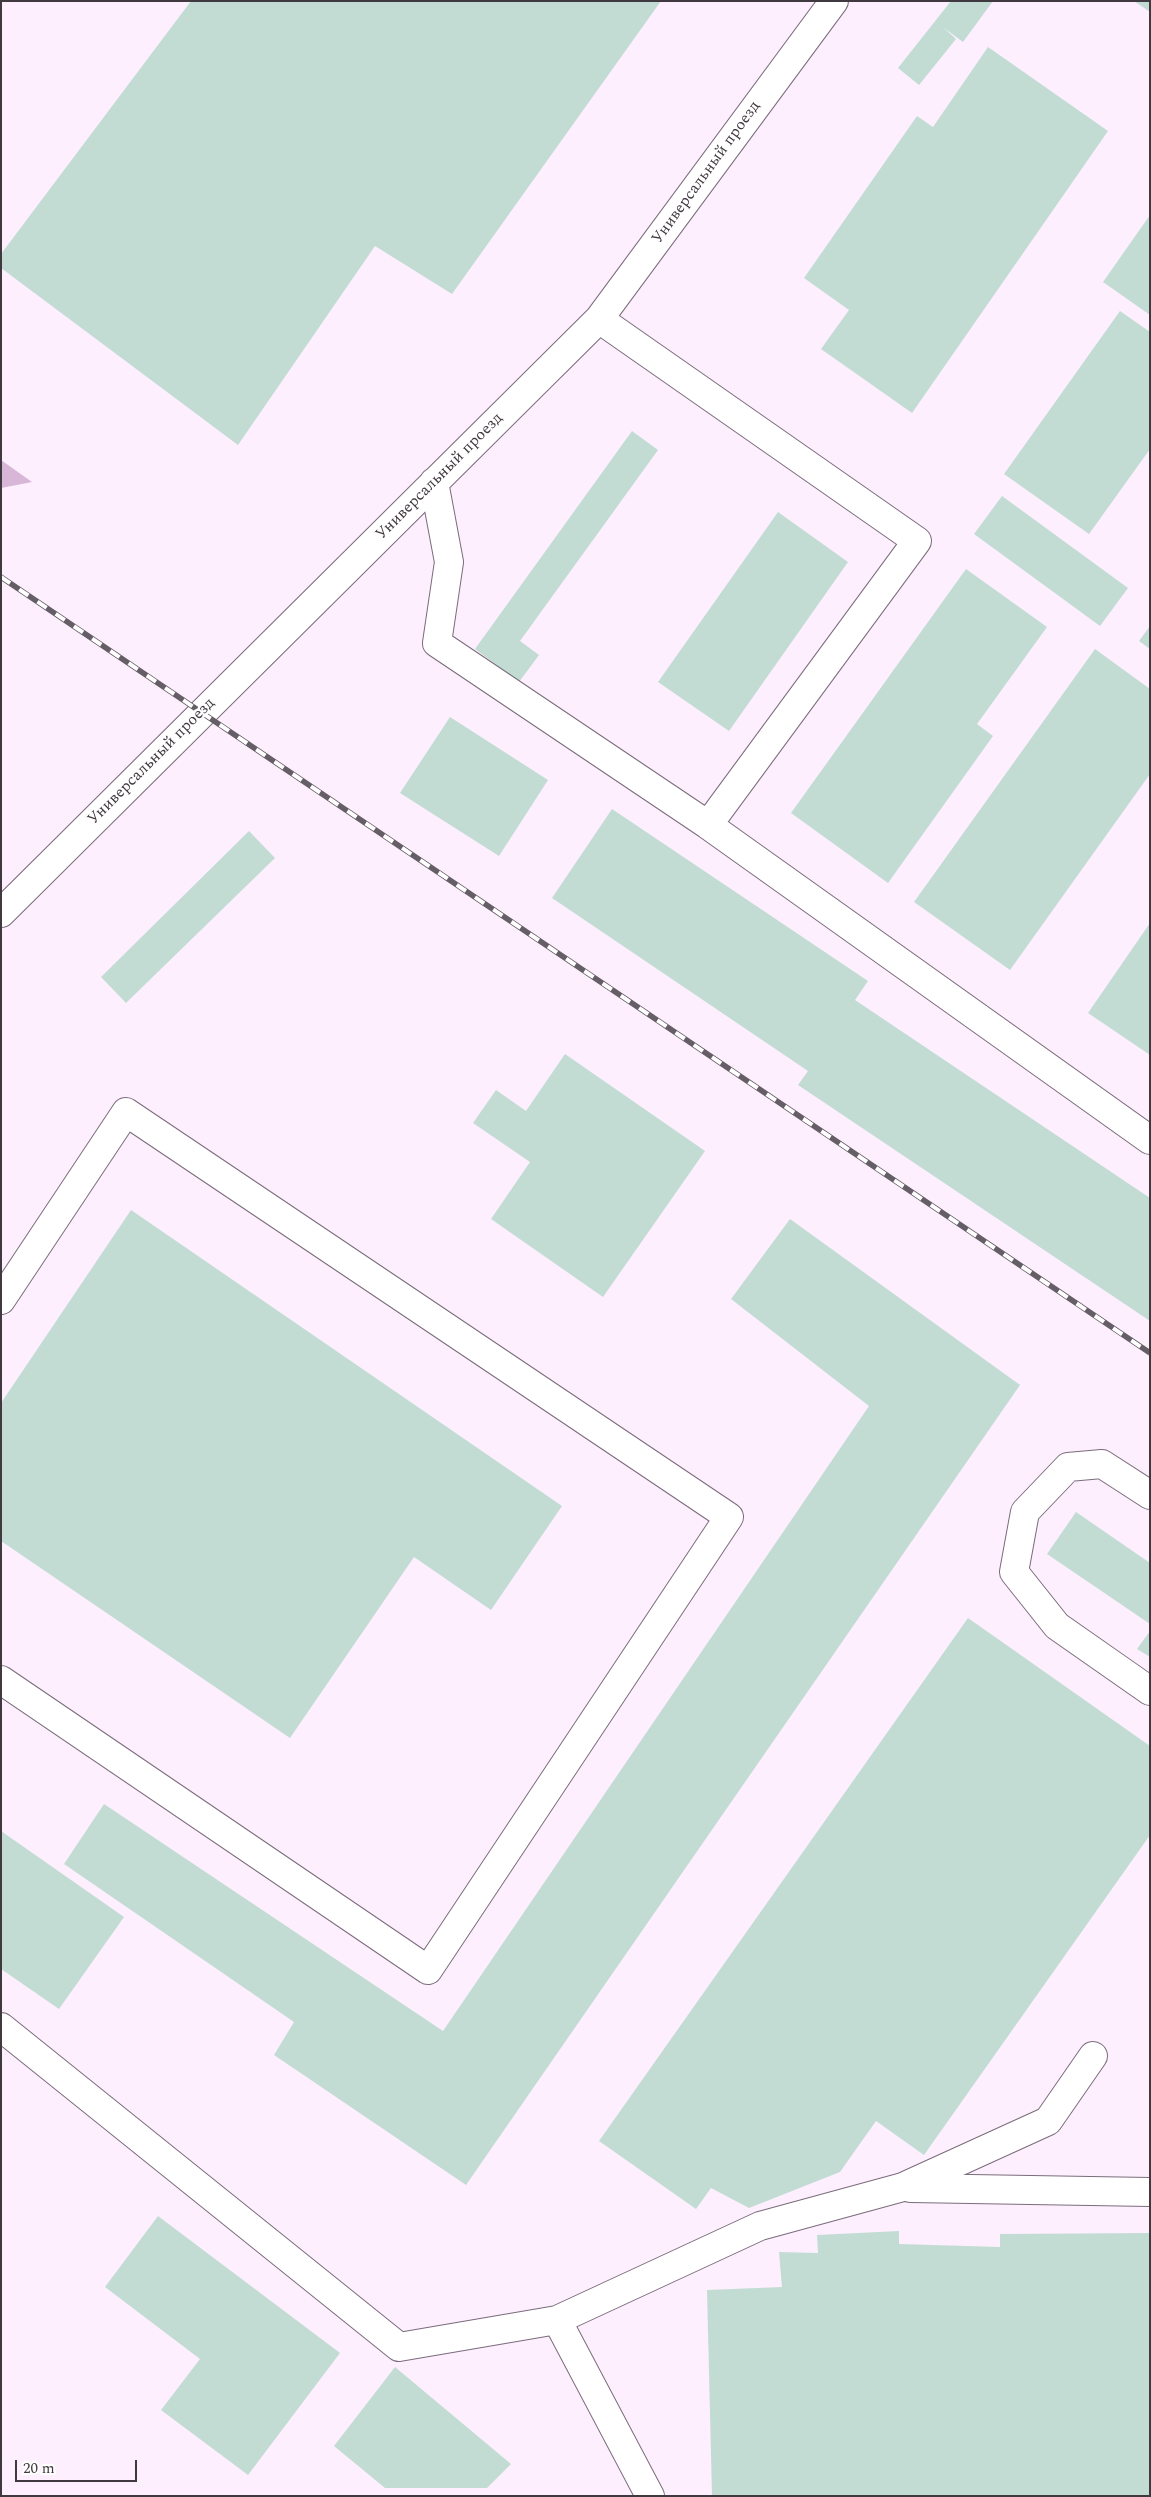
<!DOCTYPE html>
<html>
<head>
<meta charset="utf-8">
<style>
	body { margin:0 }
	#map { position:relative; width:1151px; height:2497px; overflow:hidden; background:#fdeffd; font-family:Spectral,serif }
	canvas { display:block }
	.frame { position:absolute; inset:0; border:2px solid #403940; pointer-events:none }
	.scale { position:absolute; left:15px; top:2460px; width:122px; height:22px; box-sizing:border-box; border:2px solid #403940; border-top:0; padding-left:6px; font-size:15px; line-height:18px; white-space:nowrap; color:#403940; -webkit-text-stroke:4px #fff; paint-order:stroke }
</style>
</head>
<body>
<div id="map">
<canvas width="1151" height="2497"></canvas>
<div class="frame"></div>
<div class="scale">20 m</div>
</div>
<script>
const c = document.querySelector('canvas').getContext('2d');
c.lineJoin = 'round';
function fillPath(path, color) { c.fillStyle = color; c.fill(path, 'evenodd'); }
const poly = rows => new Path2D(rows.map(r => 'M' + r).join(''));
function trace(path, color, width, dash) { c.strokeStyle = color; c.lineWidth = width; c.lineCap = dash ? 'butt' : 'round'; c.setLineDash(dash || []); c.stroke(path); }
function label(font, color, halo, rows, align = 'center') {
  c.font = font + ' Spectral,serif'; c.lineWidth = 5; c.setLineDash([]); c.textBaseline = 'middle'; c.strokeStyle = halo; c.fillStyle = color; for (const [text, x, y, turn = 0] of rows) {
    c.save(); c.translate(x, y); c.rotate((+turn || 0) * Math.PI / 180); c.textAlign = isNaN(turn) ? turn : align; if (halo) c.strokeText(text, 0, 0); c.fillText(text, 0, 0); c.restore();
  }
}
fillPath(poly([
	[1,460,32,482,1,488]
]), '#d7b6d8');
fillPath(poly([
	[191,1,661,1,452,294,375,246,238,445,1,268,1,254],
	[951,1,993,1,963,42,944,28,956,39,919,85,898,68],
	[1134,1,1150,1,1150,12],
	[988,47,1108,131,912,413,821,349,849,310,804,278,917,116,933,127],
	[1150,215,1150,315,1103,282],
	[1120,311,1150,332,1150,449,1089,534,1004,474],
	[632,431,658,450,520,641,539,655,519,682,475,649],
	[1002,496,1128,588,1100,626,974,534],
	[778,512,848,562,729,731,658,682],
	[966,569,1047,627,977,724,993,736,888,883,791,813],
	[1150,626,1150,649,1139,641],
	[1095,649,1150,689,1150,774,1010,970,914,902],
	[450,717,548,780,499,856,400,793],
	[612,809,868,981,855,1000,1150,1198,1150,1321,798,1085,808,1071,552,898],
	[249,831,275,858,126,1003,101,977],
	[1150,923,1150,1055,1088,1013],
	[565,1054,705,1151,603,1297,491,1219,530,1162,473,1123,496,1090,526,1111],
	[131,1210,562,1506,491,1610,414,1557,290,1738,1,1541,1,1403],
	[790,1219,1020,1385,466,2185,274,2055,294,2022,64,1864,104,1804,443,2031,869,1406,731,1299],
	[1076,1512,1150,1563,1150,1624,1047,1554],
	[968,1618,1150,1746,1150,1835,924,2155,876,2121,840,2172,749,2208,711,2188,696,2209,599,2141],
	[1150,1631,1150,1657,1137,1649],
	[1,1831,124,1917,59,2009,1,1969],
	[158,2216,340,2353,248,2475,161,2410,200,2359,105,2287],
	[899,2231,899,2244,1000,2247,1000,2234,1150,2233,1150,2496,712,2496,707,2290,782,2287,779,2252,818,2253,817,2235],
	[395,2367,511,2464,487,2488,385,2488,334,2446]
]), '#c2dcd4');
const minor = poly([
	[434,482,449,562,437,643,708,825,917,541,599,319],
	[708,825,1150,1140],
	[1,913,599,319,834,1],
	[1,1300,126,1112,729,1517,428,1970,1,1680],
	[1150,1495,1102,1464,1068,1467,1025,1512,1014,1572,1057,1626,1150,1691],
	[1,2027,399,2347,557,2320,650,2496],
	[911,2188,1150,2192],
	[557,2320,760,2226,903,2187,1048,2121,1093,2056]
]);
trace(minor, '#7b6c7c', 30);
trace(minor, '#fff', 28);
const rail = poly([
	[1,577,1150,1353]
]);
trace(rail, '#665e66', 5.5);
trace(rail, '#fff', 4, [11]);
label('16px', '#403940', '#fff', [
	["Универсальный проезд",707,173,-54],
	["Универсальный проезд",440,477,-45],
	["Универсальный проезд",152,762,-45]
]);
</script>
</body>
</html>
